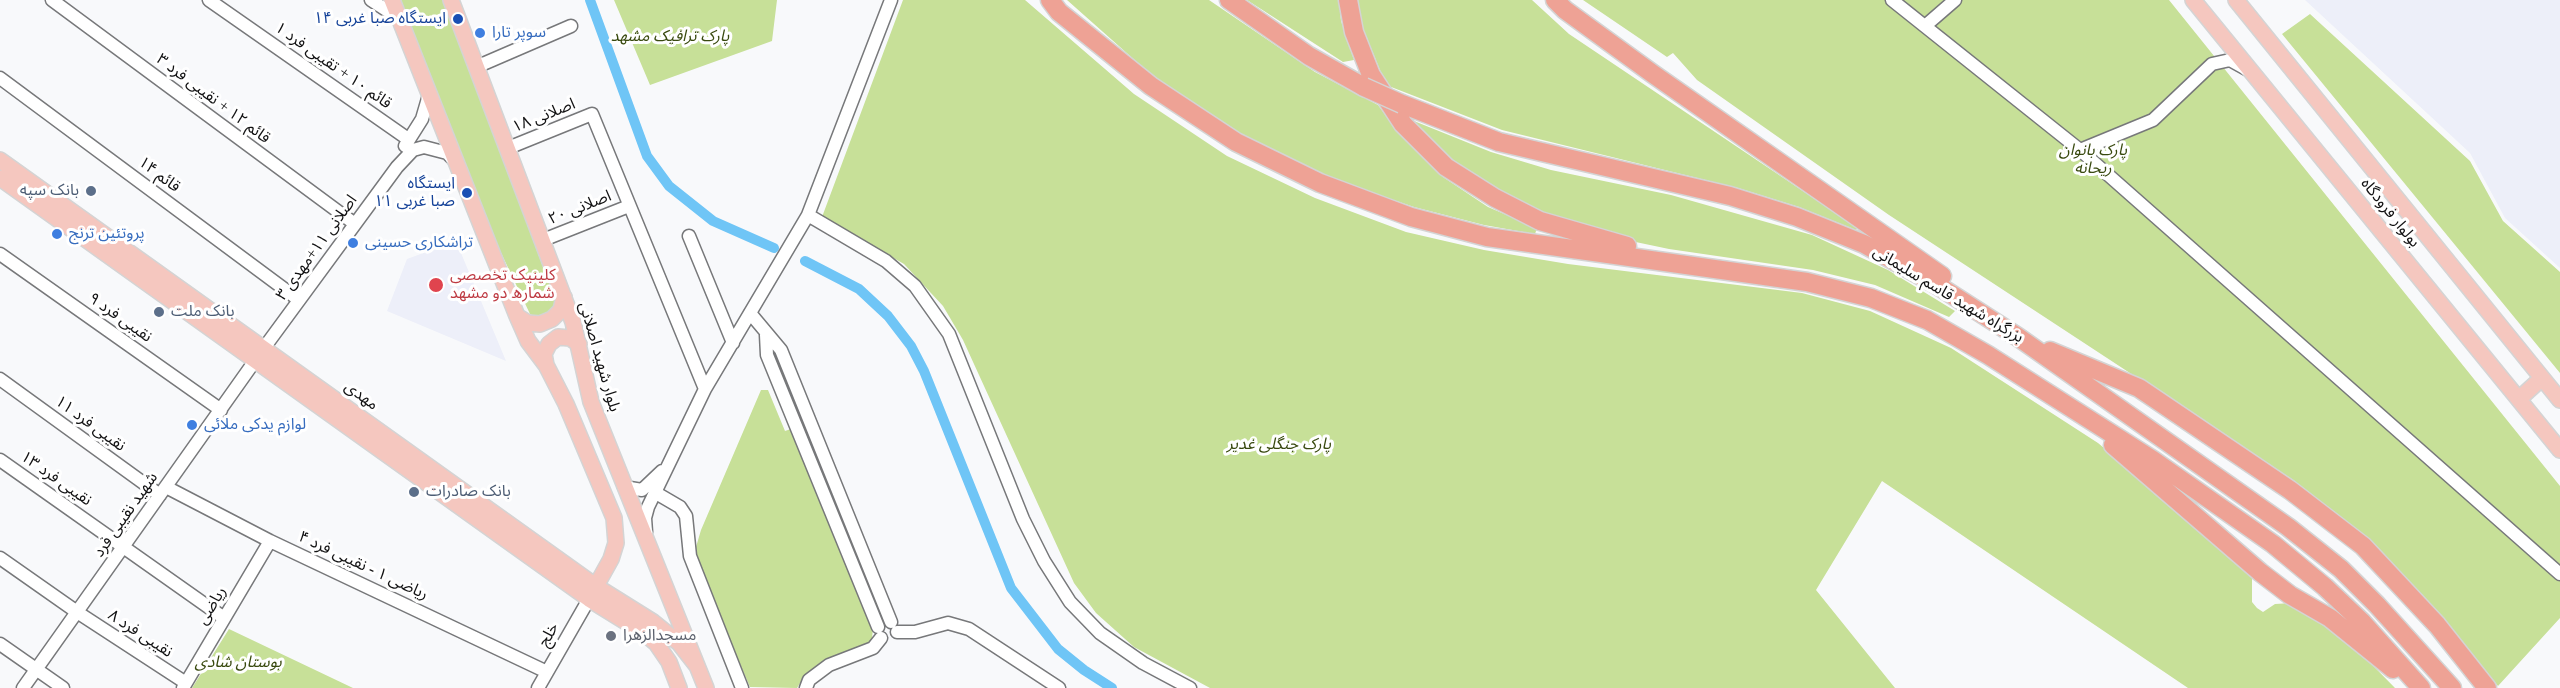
<!DOCTYPE html>
<html>
<head>
<meta charset="utf-8">
<style>
	body { margin:0 }
	canvas { display:block; background:#f8f9fb }
</style>
</head>
<body>
<canvas width="2560" height="688"></canvas>
<script>
const c = document.querySelector('canvas').getContext('2d');
c.lineJoin = 'round';
function fillPath(path, color) { c.fillStyle = color; c.fill(path, 'evenodd'); }
const poly = rows => new Path2D(rows.map(r => 'M' + r).join(''));
function trace(path, color, width, dash) { c.strokeStyle = color; c.lineWidth = width; c.lineCap = dash ? 'butt' : 'round'; c.setLineDash(dash || []); c.stroke(path); }
function label(font, color, halo, rows, align = 'center') {
  c.font = font + ' "Times New Roman","Noto Sans Arabic",serif'; c.lineWidth = 6; c.setLineDash([]); c.textBaseline = 'middle'; c.strokeStyle = halo; c.fillStyle = color; for (const [text, x, y, turn = 0] of rows) {
    c.save(); c.translate(x, y); c.rotate((+turn || 0) * Math.PI / 180); c.textAlign = isNaN(turn) ? turn : align; if (halo) c.strokeText(text, 0, 0); c.fillText(text, 0, 0); c.restore();
  }
}
fillPath(poly([
	[2305,0,2560,0,2560,268,2505,218,2470,153],
	[456,241,506,361,387,311,407,259]
]), '#edeff9');
fillPath(poly([
	[401,0,444,0,556,302,555,311,540,319,530,314,493,236],
	[614,0,777,0,772,41,650,85],
	[903,0,1025,0,1134,94,1227,156,1315,198,1406,232,1484,250,1568,264,1802,293,1870,311,1951,348,2098,443,2252,572,2252,602,2257,608,2263,612,2275,604,2292,603,2336,628,2395,688,2188,688,1882,481,1816,590,1895,688,1210,688,1134,647,1096,613,1074,583,963,340,943,306,904,264,822,217],
	[1067,0,1209,0,1315,72,1378,105,1399,133,1443,177,1488,207,1537,228,1535,234,1484,225,1414,207,1322,176,1241,135,1156,79],
	[1247,0,1339,0,1341,21,1354,60,1343,62],
	[1358,0,1532,0,1569,34,1858,228,1856,230,1799,207,1738,188,1502,130,1386,85,1362,26],
	[1583,0,2169,0,2560,486,2560,618,2498,686,2444,620,2368,538,2293,480,1889,215,1697,80,1673,53,1667,57],
	[2310,14,2470,161,2503,221,2560,272,2560,373,2282,34],
	[1409,119,1491,152,1551,170,1671,195,1812,235,1888,270,1955,311,1949,317,1875,285,1813,270,1669,249,1607,236,1546,217,1499,194,1455,165],
	[761,390,768,390,785,431,791,429,873,628,872,638,867,647,826,660,803,678,797,688,750,687,699,569,696,547,701,530],
	[229,629,353,688,192,688]
]), '#c7e098');
trace(poly([
	[590,0,647,156,669,186,713,221,774,248],
	[805,261,859,289,888,316,911,346,924,371,1011,588,1058,649,1084,670,1112,688]
]), '#6fc5f6', 10);
const minor = poly([
	[52,0,355,224],
	[209,0,408,139],
	[371,0,400,19],
	[1892,0,2080,150,2560,574],
	[1925,26,1955,0],
	[476,67,571,26],
	[0,78,299,300],
	[405,146,422,119,429,95],
	[508,148,592,114,705,389],
	[2080,150,2153,120,2212,64,2230,60,2248,70],
	[808,215,886,261,915,286,949,334,1023,519,1044,561,1070,602,1100,633,1143,663,1190,688],
	[689,236,733,343],
	[543,240,629,206],
	[0,254,221,410],
	[750,313,781,350,891,622],
	[766,335,767,355,878,627],
	[0,379,160,495],
	[0,460,224,618],
	[166,487,270,541,547,672],
	[624,487,642,490,662,471],
	[656,493,680,507,686,516,690,556,742,688],
	[646,532,645,518,648,507,705,389,808,215,891,0],
	[0,558,77,612,186,683],
	[897,632,915,632,948,623,969,629,1059,688],
	[0,644,63,688],
	[23,688,264,348,397,167,413,150,424,147,447,153,455,161],
	[183,688,270,541],
	[538,688,589,599],
	[806,688,809,680,829,665,873,648,881,638]
]);
const major = poly([
	[392,0,517,316,528,341,546,365,566,404,614,518,616,543,611,559,591,595],
	[451,0,573,322,591,402,706,688],
	[2193,0,2560,450],
	[2236,0,2560,400],
	[0,160,597,587,653,622,679,643,697,666],
	[0,178,589,599,644,633,656,643,669,662,679,688],
	[517,316,528,323,540,324,552,319,561,310,564,297],
	[546,365,544,354,549,344,558,337,570,338,579,344],
	[2519,399,2542,378]
]);
const highway = poly([
	[1050,0,1059,12,1151,86,1236,142,1320,183,1411,217,1487,237,1807,282,1871,298,1927,320,1988,355,2153,460,2273,544,2325,587,2362,622,2421,688],
	[1229,0,1309,56,1364,87],
	[1348,0,1354,32,1371,75,1403,124,1446,167,1495,198,1540,221,1627,246],
	[1555,0,1565,10,1653,74,1942,276],
	[1402,104,1499,142,1730,196,1797,217,1864,244,1934,283,2018,337,2288,527,2341,569,2377,605,2452,688],
	[2050,351,2139,388,2290,490,2363,546,2437,625,2487,688],
	[2113,445,2260,572,2290,595,2330,618,2393,669]
]);
trace(minor, '#77787a', 15);
trace(major, '#d4d4d4', 18);
trace(highway, '#d4d4d4', 21);
trace(minor, '#fff', 12);
trace(major, '#f5c7bf', 15);
trace(highway, '#eea295', 18);
const highwayBridge = poly([
	[1364,87,1402,104]
]);
trace(highwayBridge, '#d4d4d4', 21, []);
trace(highwayBridge, '#eea295', 18);
for (const [x, y, r, color] of [
	[458,19,6,"#1a4fb4"],
	[480,33,6,"#3f7fe0"],
	[91,191,6,"#5c6f8a"],
	[467,193,6,"#1a4fb4"],
	[57,234,6,"#3f7fe0"],
	[353,243,6,"#3f7fe0"],
	[436,285,8,"#e0444e"],
	[159,312,6,"#5c6f8a"],
	[192,425,6,"#3f7fe0"],
	[414,492,6,"#5c6f8a"],
	[611,636,6,"#6b7280"]
]) { const dot = new Path2D(); dot.arc(x, y, r, 0, 2 * Math.PI); c.fillStyle = color; c.fill(dot); trace(dot, '#fff', 2); }
label('16px', '#164399', '#fff', [
	["ایستگاه صبا غربی ۱۴",446,19],
	["ایستگاه",455,184],
	["صبا غربی ۱۱",455,202]
], 'right');
label('16px', '#366cbe', '#fff', [
	["سوپر تارا",492,33],
	["پروتئین ترنج",69,234],
	["تراشکاری حسینی",365,243],
	["لوازم یدکی ملائی",204,425]
], 'left');
label('italic 16px', '#38490e', '#fff', [
	["پارک ترافیک مشهد",670,37],
	["پارک بانوان",2093,151],
	["ریحانه",2093,169],
	["پارک جنگلی غدیر",1279,445],
	["بوستان شادی",238,663]
]);
label('16px', '#111112', '#fff', [
	["قائم ۱۰ + تقیبی فرد ۱",333,66,35],
	["قائم ۱۲ + نقیبی فرد ۳",213,99,37],
	["اصلانی ۱۸",544,116,-22],
	["قائم ۱۴",159,175,37],
	["اصلانی ۲۰",580,208,-22],
	["بولوار فرودگاه",2390,213,51],
	["اصلانی ۱۱+مهدی ۳",317,248,-54],
	["بزرگراه شهید قاسم سلیمانی",1948,295,31],
	["نقیبی فرد ۹",120,318,35],
	["بلوار شهید اصلانی",599,357,74],
	["مهدی",361,396,36],
	["نقیبی فرد ۱۱",90,424,36],
	["نقیبی فرد ۱۳",56,479,35],
	["شهید نقیبی فرد",126,515,-55],
	["ریاضی ۱ - نقیبی فرد ۴",363,566,25],
	["ریاضی",212,606,-59],
	["نقیبی فرد ۸",140,634,33],
	["خلج",549,635,-60]
]);
label('16px', '#4e5e75', '#fff', [
	["بانک سپه",79,191,"right"],
	["بانک ملت",171,312],
	["بانک صادرات",426,492]
], 'left');
label('16px', '#be3a42', '#fff', [
	["کلینیک تخصصی",450,276],
	["شمار‌ه دو مشهد",450,294]
], 'left');
label('16px', '#5b616d', '#fff', [
	["مسجدالزهرا",623,636]
], 'left');
</script>
</body>
</html>
